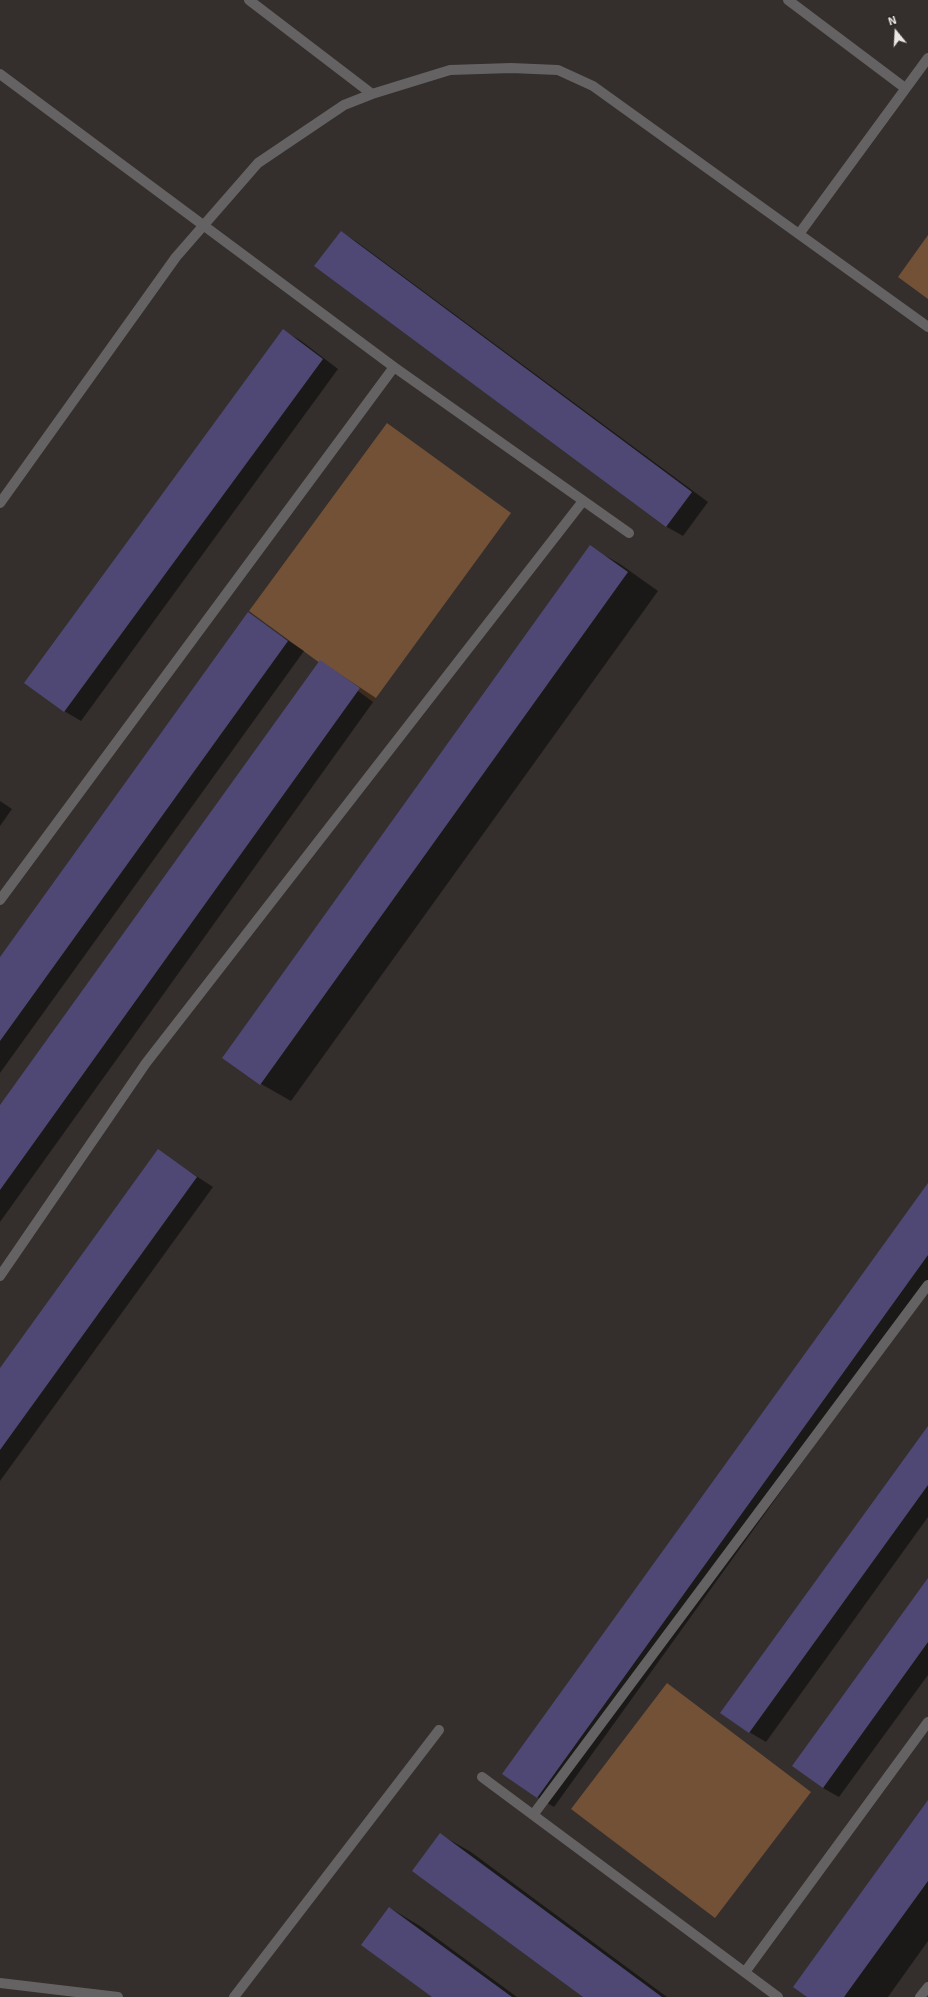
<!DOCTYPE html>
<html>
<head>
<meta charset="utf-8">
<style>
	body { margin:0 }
	#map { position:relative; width:928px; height:1997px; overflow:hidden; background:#342f2c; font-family:"Exo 2",sans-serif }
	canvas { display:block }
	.north { position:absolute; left:876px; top:12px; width:40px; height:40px; -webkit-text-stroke:3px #2a2622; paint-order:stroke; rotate:342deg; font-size:11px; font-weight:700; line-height:16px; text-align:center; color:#eae7e4 }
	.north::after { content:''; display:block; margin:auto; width:14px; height:18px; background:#eae7e4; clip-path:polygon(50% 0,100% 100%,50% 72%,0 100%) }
</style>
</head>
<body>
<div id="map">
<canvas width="928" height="1997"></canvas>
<div class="north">N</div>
</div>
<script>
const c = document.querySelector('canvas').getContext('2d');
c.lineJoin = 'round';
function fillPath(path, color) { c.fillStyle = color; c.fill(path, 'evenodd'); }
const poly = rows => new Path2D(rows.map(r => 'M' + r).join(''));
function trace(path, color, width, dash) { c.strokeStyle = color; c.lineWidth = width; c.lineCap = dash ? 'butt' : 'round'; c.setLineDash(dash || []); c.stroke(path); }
fillPath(poly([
	[928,235,928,299,898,277],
	[387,423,511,513,373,702,249,611],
	[667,1683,811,1792,715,1918,571,1809]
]), '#735136');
fillPath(poly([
	[341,232,357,242,708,502,683,536,667,527,316,266],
	[283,331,300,340,338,369,81,721,64,711],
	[590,547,620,564,658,591,291,1101,261,1084,223,1057],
	[248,614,304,651,0,1073,0,959],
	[320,661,376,698,0,1222,0,1107],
	[0,801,12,809,0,826],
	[158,1151,213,1187,0,1481,0,1370],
	[928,1184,928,1287,554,1807,537,1797],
	[928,1428,928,1517,766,1742,749,1732],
	[928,1580,928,1675,839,1797,823,1788],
	[928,1802,928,1941,888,1997,808,1997],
	[441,1835,471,1852,667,1997,584,1997],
	[390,1908,420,1926,517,1997,433,1997]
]), '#0007');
fillPath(poly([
	[341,231,692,492,666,527,314,266],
	[283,329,323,359,64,712,24,683],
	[590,545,628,572,260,1085,222,1058],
	[248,612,288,641,0,1041,0,957],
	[320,660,360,688,0,1190,0,1105],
	[158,1149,197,1177,0,1450,0,1368],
	[928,1183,928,1255,537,1798,502,1774],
	[928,1426,928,1485,749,1733,720,1713],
	[928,1578,928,1642,823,1788,792,1766],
	[928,1800,928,1881,844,1997,807,1997,793,1987],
	[440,1833,662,1997,583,1997,412,1871],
	[389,1907,512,1997,432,1997,361,1945]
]), '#4f4875');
trace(poly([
	[249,0,372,94],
	[788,0,905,88],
	[0,74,394,367,629,533],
	[799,234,928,58],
	[0,503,176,257,258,163,344,105,372,94,450,70,511,68,558,70,593,86,928,327],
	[0,900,394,367],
	[0,1276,146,1063,583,501],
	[482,1777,778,1997],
	[533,1815,928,1285],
	[745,1972,928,1722],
	[234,1997,439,1730],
	[920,1997,928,1987]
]), '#656263', 10);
trace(poly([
	[0,1983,118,1997]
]), '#656263', 10);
</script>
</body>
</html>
